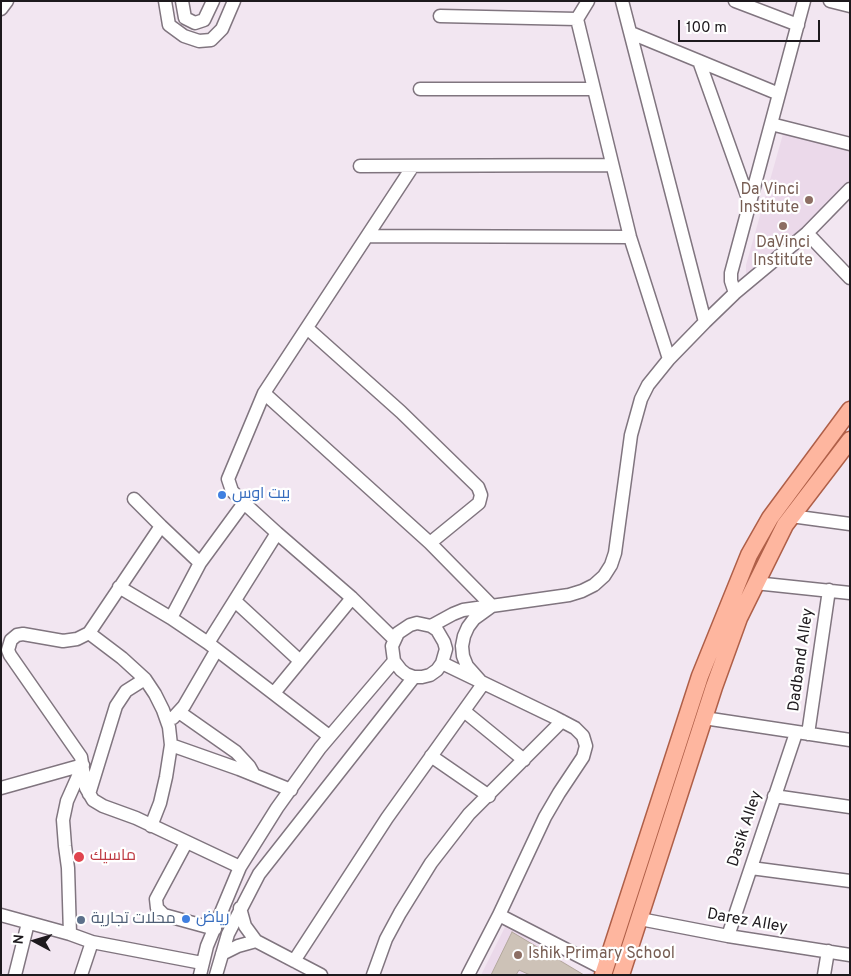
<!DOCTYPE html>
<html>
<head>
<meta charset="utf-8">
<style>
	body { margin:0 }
	#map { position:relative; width:851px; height:976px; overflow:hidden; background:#f2e6f1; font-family:Overpass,sans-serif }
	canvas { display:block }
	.frame { position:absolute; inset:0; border:2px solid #1d191d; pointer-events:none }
	.north { position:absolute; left:10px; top:916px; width:50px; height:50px; -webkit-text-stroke:4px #fff; paint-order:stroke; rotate:276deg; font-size:14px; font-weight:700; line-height:20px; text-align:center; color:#1d191d }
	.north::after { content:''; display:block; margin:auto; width:18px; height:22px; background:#1d191d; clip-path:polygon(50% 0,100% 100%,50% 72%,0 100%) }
	.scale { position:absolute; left:678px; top:20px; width:142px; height:22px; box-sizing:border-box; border:2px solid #1d191d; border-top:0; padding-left:6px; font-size:15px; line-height:18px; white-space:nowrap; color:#1d191d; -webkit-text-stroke:4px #fff; paint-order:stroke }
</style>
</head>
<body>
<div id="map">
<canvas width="851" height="976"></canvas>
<div class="frame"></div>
<div class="north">N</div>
<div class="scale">100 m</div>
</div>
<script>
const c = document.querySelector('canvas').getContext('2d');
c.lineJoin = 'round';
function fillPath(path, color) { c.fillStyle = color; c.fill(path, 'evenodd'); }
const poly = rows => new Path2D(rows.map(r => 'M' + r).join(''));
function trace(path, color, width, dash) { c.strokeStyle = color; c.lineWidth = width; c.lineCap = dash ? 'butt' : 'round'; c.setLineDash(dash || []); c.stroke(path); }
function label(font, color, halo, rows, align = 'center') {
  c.font = font + ' Overpass,Cairo,sans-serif'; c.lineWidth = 4.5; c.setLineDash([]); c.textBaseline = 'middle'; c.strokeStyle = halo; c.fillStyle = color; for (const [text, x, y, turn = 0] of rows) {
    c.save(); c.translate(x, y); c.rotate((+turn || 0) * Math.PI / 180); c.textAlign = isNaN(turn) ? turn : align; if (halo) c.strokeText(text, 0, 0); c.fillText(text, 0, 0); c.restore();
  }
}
fillPath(poly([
	[785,127,850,144,850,188,747,278,746,272,746,265],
	[506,925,583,974,600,971,598,975,481,975]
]), '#ebd9ea');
const building = poly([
	[512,932,584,975,530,975,519,970,516,975,491,975,512,932]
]);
fillPath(building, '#cdc2b7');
trace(building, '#b3a89d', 1);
const minor = poly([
	[165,1,169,25,184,36,199,41,211,40,222,29,234,1],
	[182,1,185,18,195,23,204,20,213,1],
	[588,1,577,19,630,237,669,359],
	[622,1,705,322],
	[735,1,798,25],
	[830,1,850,6],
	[1,9,7,1],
	[440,16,577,19],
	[631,33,779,94],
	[699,61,750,204],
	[420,89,594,89],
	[771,124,850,144],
	[360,166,612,165],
	[807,233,850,278],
	[367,236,630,237],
	[735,293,731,281,731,273,804,1],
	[307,328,401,412,478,487,481,495,479,503,430,543],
	[264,393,430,543,492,606,474,619,468,627,464,636,462,646,463,656,467,666,483,684,387,818,294,961],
	[134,499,161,526,200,563],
	[791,516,850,524],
	[161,526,89,633,77,639,63,641,23,634,17,635,11,640,8,650,10,655,81,757,86,788,93,800,103,806,136,818,240,867],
	[755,583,850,593],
	[119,587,171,618,208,643,329,736],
	[235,601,300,661],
	[171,618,200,563,244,503],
	[431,626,437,630,444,642,446,649,442,663,437,670,430,675,422,677,414,677,406,674,401,670,394,661,392,646,398,633,410,625,417,623,431,626,453,614,463,610,569,595,582,591,594,585,604,576,611,565,615,553,631,435,641,399,648,385,669,359,705,322,735,293,807,233,850,189],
	[89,633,122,658,145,679,155,694,163,710,169,727,171,745,166,777,160,803,151,826],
	[394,639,352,598,277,533,244,503,232,491,228,479,264,393,413,166],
	[208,643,277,533],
	[442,663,554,717,575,728,583,736,586,746,583,757,559,793,545,817,499,915,468,975],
	[274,693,352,598],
	[464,711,524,760],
	[179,712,236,752,249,766,254,775],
	[173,718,184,706,216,651],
	[704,718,850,740],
	[808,734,829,590],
	[171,745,239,769,291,790],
	[431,756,489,796],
	[1,788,83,765],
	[89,794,116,706,126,691,145,679],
	[774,796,850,807],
	[186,843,156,899,157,908,164,915,215,929],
	[751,868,850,881],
	[240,908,245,926,256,941,321,975],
	[1,915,70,934,92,942,202,963],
	[499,915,604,969],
	[640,919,728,936,850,955],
	[70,934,68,868,65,846,63,820,67,801,83,765],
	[728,936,796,733],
	[222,954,238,946,256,941],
	[15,975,28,923],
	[81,975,92,942],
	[200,975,207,946,240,867,277,808,320,748,394,661],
	[216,975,228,934,259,874,414,677],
	[373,975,386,939,400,913,431,863,469,814,562,721],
	[824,975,828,951]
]);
const major = poly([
	[603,975,700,676,749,555,770,518,850,410],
	[621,975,714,687,739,618,785,525,850,440]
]);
trace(minor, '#80757f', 15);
trace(major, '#af5f48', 19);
trace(minor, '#fff', 12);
trace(major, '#feb69f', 16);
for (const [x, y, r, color] of [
	[809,200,5,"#8d6e63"],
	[783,226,5,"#8d6e63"],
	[222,495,5,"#3f7fe0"],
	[79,857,6,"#e0444e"],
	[186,919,5,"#3f7fe0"],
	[81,920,5,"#5c6f8a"],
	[518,955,5,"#8d6e63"]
]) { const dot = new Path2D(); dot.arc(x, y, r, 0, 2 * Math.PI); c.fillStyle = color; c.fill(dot); trace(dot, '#fff', 2); }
label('16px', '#785e54', '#fff', [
	["Da Vinci",799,191],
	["Institute",799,209],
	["DaVinci",783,244,"center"],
	["Institute",783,262,"center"],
	["Ishik Primary School",528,955,"left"]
], 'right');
label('16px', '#366cbe', '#fff', [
	["بيت اوس",232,495],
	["رياض",196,919]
], 'left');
label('16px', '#1d191d', '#fff', [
	["Dadband Alley",802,660,-82],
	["Dasik Alley",746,829,-72],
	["Darez Alley",747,922,10]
]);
label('16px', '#be3a42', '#fff', [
	["ماسيك",90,857]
], 'left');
label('16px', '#4e5e75', '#fff', [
	["محلات تجارية",91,920]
], 'left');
</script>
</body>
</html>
